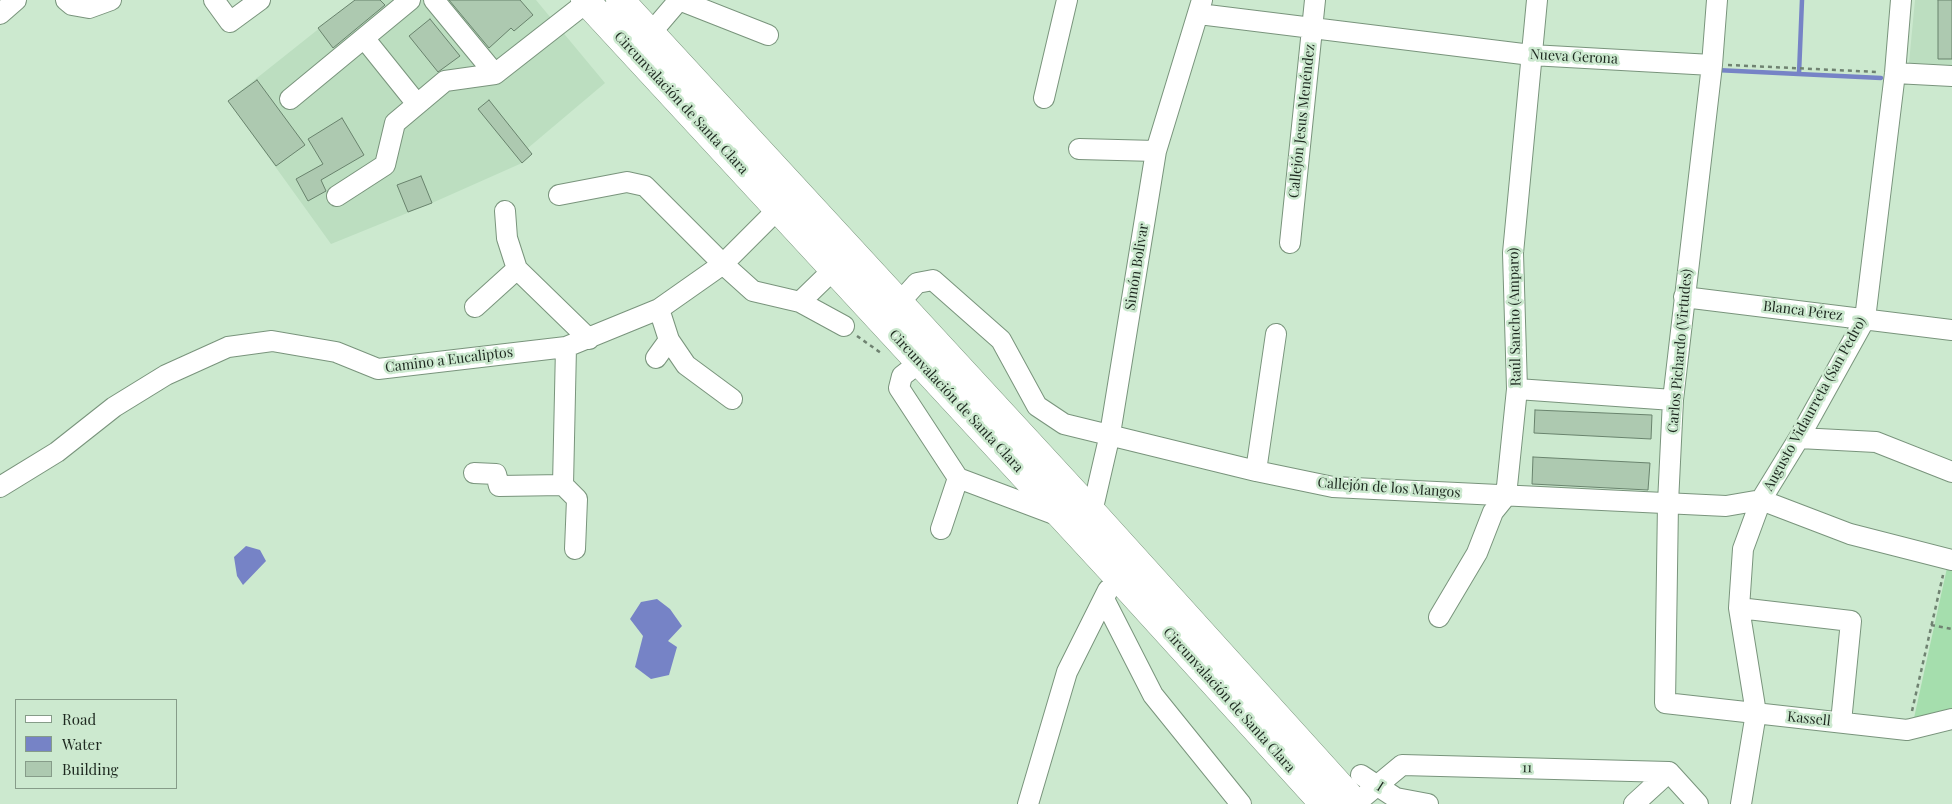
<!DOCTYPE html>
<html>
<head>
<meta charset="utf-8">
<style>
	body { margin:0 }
	#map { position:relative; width:1952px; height:804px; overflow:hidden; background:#cce9cf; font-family:"Playfair Display",serif }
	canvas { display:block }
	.legend { position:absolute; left:15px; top:699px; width:162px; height:90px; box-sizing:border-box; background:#cce9cf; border:1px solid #869c89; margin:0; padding:6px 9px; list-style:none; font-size:15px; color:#1d281f }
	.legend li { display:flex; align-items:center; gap:10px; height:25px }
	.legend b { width:25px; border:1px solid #869c89 }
</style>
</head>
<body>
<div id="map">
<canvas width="1952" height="804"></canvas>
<ul class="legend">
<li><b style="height:6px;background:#fff"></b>Road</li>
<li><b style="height:14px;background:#7683c6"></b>Water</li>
<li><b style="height:14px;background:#adc9b0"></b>Building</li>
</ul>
</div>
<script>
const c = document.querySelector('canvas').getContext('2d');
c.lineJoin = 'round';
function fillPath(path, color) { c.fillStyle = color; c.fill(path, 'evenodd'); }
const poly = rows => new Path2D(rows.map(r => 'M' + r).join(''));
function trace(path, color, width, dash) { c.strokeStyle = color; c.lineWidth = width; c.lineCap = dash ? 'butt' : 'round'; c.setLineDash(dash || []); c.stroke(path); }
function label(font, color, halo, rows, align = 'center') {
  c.font = font + ' "Playfair Display",serif'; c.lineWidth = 5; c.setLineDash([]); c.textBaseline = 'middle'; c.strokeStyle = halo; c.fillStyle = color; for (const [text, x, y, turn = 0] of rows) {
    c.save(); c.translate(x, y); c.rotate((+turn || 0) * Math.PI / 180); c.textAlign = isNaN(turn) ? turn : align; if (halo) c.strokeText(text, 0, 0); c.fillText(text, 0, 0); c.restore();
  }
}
fillPath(poly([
	[355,0,536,0,605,83,528,148,532,154,522,163,432,203,331,244,228,101],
	[1915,0,1952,0,1952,65,1909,63]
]), '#bcdec0');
fillPath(poly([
	[1947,568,1952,568,1952,710,1914,718]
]), '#a5dead');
fillPath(poly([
	[246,546,260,550,266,561,243,585,237,576,234,557],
	[657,599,670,609,682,626,668,641,677,647,669,675,651,679,635,667,643,636,630,619,641,602]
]), '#7683c6');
trace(poly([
	[1716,70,1881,78],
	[1799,74,1802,0]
]), '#7683c6', 4.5);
const building = poly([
	[355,0,380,0,385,5,333,48,318,28,355,0],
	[449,0,520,0,533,15,514,31,511,28,489,48,449,0],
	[1938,0,1952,0,1952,59,1938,59,1938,0],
	[430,19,460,56,438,72,409,36,430,19],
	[257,80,305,145,276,166,228,101,257,80],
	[489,100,532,154,522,163,478,109,489,100],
	[342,118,364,155,321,180,326,191,308,201,296,179,323,164,308,139,342,118],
	[421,176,432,203,408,212,397,185,421,176],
	[1535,410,1652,415,1651,439,1534,433,1535,410],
	[1533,457,1650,463,1648,490,1532,484,1533,457]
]);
fillPath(building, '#adc9b0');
trace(building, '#69836d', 1);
const minor = poly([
	[66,0,72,5,89,8,111,0],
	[214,0,230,22,260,0],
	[434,0,495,74],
	[679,0,768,35],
	[1717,0,1712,65,1673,400,1668,503,1665,703,1907,730,1952,719],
	[0,14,16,0],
	[1199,14,1531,55,1712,65],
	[650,34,679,0],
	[364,38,417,104],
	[1895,73,1952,76],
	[1044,98,1067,0],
	[290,99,410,0],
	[1079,149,1156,151],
	[559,195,627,182,645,186,723,264,753,291,800,302,844,326],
	[337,196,385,165,395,123,445,81,495,74,587,2],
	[505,211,507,238,517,269,589,339],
	[1290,243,1315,0],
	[1684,297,1952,330],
	[800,302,834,269],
	[899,303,917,283,933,280,1001,340,1037,406,1064,424,1256,471,1333,487,1726,506,1761,500,1850,534,1952,560],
	[475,307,517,269],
	[669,340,686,365,732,399],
	[566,347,563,485,577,499,575,549],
	[656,358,669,340,659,309],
	[920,362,902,376,899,388,958,478,1059,516],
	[1517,389,1673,400],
	[1799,438,1876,442,1952,472],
	[1256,471,1276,334],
	[474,473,496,474,499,486,563,485],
	[0,487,57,452,114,407,166,375,228,347,272,341,336,352,378,369,566,347,659,309,723,264,778,209],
	[1085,521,1092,512,1110,434,1156,151,1202,0],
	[941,529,958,478],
	[1104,599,1153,695,1241,804],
	[1739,608,1851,621,1841,722],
	[1439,617,1477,553,1493,512,1506,496,1517,389,1513,253,1537,0],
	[1361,775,1396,798,1428,804],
	[1356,803,1402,765,1669,772,1698,804],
	[1028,804,1067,672,1108,590],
	[1634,804,1669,772],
	[1741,804,1756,713,1739,608,1743,549,1761,500,1799,438,1865,319,1895,73,1901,0]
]);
const highway = poly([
	[585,0,1116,575,1324,804],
	[620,0,1092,512,1356,804]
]);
trace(minor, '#79947c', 22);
trace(highway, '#79947c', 29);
trace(poly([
	[1728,65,1878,72],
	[857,336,881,353],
	[1931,625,1952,629],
	[1912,711,1943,575]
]), '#6f8271', 2.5, [4, 4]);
trace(minor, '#fff', 20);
trace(highway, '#fff', 28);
label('14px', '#1d281f', '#cce9cf', [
	["Nueva Gerona",1574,57,3],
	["Circunvalación de Santa Clara",681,103,47],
	["Callejón Jesus Menéndez",1302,121,-84],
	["Simón Bolivar",1137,267,-81],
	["Blanca Pérez",1803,311,7],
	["Raúl Sancho (Amparo)",1515,317,-91],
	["Carlos Pichardo (Virtudes)",1680,351,-85],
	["Camino a Eucaliptos",449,360,-7],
	["Circunvalación de Santa Clara",956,401,47],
	["Augusto Vidaurreta (San Pedro)",1815,404,-61],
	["Callejón de los Mangos",1389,488,4],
	["Circunvalación de Santa Clara",1229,700,48],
	["Kassell",1809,719,6],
	["11",1527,768,2],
	["I",1380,787,33]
]);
</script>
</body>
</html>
